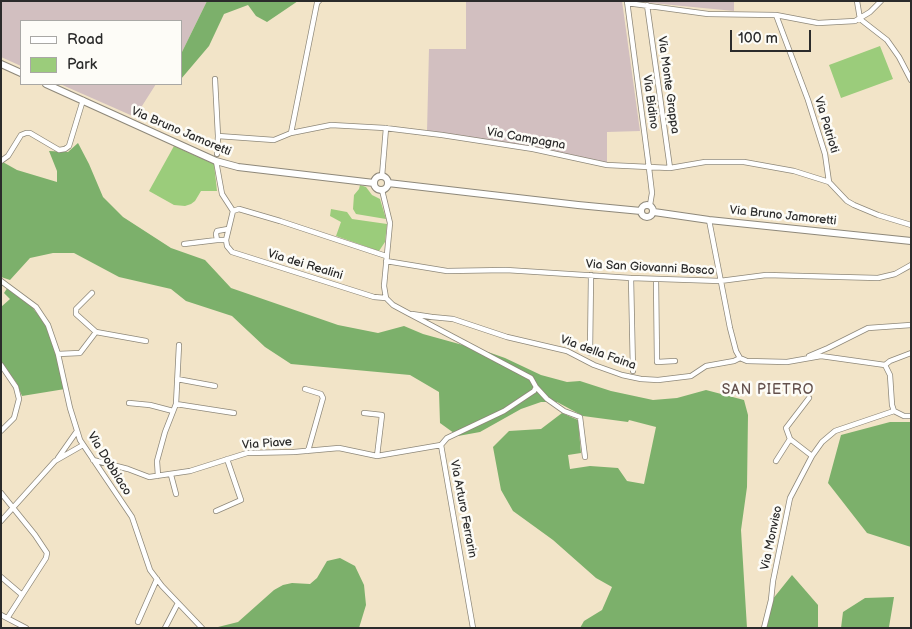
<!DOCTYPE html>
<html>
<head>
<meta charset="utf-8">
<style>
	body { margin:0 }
	#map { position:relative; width:912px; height:629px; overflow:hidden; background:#f2e4c8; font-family:"Balsamiq Sans",sans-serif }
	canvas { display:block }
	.frame { position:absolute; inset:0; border:2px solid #2b2b2b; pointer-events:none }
	.legend { position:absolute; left:20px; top:20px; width:162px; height:65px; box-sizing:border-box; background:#fdfcf7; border:1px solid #a9a8a5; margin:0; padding:6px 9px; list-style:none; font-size:15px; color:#2b2b2b }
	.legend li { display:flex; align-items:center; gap:10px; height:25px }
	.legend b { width:25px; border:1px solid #a9a8a5 }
	.scale { position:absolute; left:730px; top:30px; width:81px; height:22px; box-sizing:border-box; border:2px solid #2b2b2b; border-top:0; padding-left:6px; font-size:15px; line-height:18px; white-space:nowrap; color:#2b2b2b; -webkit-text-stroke:4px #fdfcf7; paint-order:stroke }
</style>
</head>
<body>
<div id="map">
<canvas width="912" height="629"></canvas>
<div class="frame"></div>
<ul class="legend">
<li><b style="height:6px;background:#fff"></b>Road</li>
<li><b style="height:14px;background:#9bcc7b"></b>Park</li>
</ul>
<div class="scale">100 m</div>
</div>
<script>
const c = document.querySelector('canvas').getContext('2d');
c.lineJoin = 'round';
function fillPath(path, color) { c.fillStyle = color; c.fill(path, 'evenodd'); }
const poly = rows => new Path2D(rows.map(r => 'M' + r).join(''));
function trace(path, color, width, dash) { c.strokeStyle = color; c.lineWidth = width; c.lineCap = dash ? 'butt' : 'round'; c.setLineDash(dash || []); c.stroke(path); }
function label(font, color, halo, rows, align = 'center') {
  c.font = font + ' "Balsamiq Sans",sans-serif'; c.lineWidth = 5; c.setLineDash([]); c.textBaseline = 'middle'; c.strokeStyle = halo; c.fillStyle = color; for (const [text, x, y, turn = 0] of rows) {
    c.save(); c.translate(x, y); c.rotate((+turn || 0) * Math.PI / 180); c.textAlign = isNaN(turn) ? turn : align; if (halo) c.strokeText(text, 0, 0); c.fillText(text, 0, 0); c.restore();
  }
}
fillPath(poly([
	[1,1,207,1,181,54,181,21,21,21,21,66,1,57],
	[466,1,622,1,640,131,607,132,607,165,427,132,429,49,466,49],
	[640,1,734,1,734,11,641,2],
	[60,84,156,84,135,117]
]), '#d2bfc0');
fillPath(poly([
	[880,46,893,79,841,98,829,65],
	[174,146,214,164,217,191,201,191,195,201,191,204,185,206,174,205,149,191],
	[360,185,366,187,372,195,380,199,386,219,356,214,353,209,354,195,359,189],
	[331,209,347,212,352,219,387,224,385,242,379,251,336,236,341,222,330,216]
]), '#9bcc7b');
fillPath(poly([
	[207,1,298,1,267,22,256,16,248,5,224,14,209,46,181,79,181,54],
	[78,143,89,164,103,197,123,217,171,248,205,260,231,288,338,325,378,333,404,326,423,334,488,352,505,358,541,375,567,382,580,381,611,391,653,400,677,398,706,390,744,400,748,415,747,487,741,530,747,628,580,628,584,621,602,610,612,587,596,578,553,540,513,511,501,490,493,447,509,431,541,429,562,413,578,420,581,453,568,455,570,469,590,466,618,468,627,481,644,484,656,427,629,420,628,422,583,416,557,402,541,402,521,409,480,432,458,436,440,423,439,392,410,375,291,364,265,347,232,316,186,301,171,289,119,277,74,253,53,253,30,258,10,280,1,277,1,161,17,170,57,182,57,171,49,151,68,152],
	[8,287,28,302,47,326,58,354,65,389,22,396,16,382,1,362,1,307,10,299,4,293],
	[890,422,911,422,911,547,867,533,828,483,841,435],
	[340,558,355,566,364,585,366,605,359,628,214,628,238,622,274,590,283,585,292,583,310,584,317,578,327,561],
	[792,575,818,605,818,628,764,628,768,605],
	[894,597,889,627,890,628,841,628,843,612,865,598]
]), '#7cb06b');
const minor = poly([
	[627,1,649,168,652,193,650,205],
	[857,1,860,19,887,40,899,57,911,80],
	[627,3,708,14,776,15,818,23,855,21,870,12,881,1],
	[647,5,670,168],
	[776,15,808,100,825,154,829,182,847,201,854,205,878,215,911,225],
	[215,79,218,136,217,154],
	[291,133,317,3,319,1],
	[218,136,274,140,291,133,331,125,385,128,442,135,533,149,607,165,670,168,705,162,744,162,794,171,829,182],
	[1,161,8,156,21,135,26,133,30,133,59,150,65,149,69,146,83,100],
	[216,161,222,194,233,211],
	[382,176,386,128],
	[382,190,390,223,384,286,386,298,393,305,406,312,531,378,536,387,534,391,504,411,447,438,441,445,473,628],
	[233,211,226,240,227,246,232,252,374,297,386,298],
	[233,211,239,209,280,221,386,256],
	[709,220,730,328,736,351,740,358],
	[226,240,217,240,216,234,217,231,228,229],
	[184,244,217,240],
	[386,261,447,271,506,270,631,278,720,281,766,275,878,278,895,274,911,265],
	[631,278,633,371],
	[656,279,657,362,675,361],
	[1,281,36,307,48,325,58,354,70,408,80,440,132,517,150,570,162,586,202,628],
	[92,293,76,309,76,314,96,332,146,341],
	[412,314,432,317,453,319,507,337,567,351,594,365,622,375,641,379,658,380,691,376,706,366,734,361,740,358],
	[590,353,591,275],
	[58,354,80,353,96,332],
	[809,356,828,348,868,328,911,325],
	[740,358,747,361,787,362,821,356,885,365],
	[1,365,16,387,19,399,14,418,1,431],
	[885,365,890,375,892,405,894,411],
	[885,365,890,361,911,353],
	[177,379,215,386],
	[536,387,547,399,564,411,580,417,585,457],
	[305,389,321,394,323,398,308,451],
	[809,398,786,428,790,439,812,456],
	[129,403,150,405,173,411],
	[176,404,234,413],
	[894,411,904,416,911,416],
	[364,413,382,415,377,456],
	[58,458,77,431],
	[93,460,128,469,149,477,190,471,247,453,294,452,339,448,377,456,441,445],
	[776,461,790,439],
	[171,475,176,494],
	[158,476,157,461,165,432,176,404,179,345],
	[1,493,35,535,47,553,46,558,8,617],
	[216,511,241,500,227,459],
	[1,521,55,461,83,445],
	[1,577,21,594],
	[1,615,26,628],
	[138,622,157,579],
	[165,628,178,603],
	[764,628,771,600,773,581,790,498,812,456,822,442,835,431,894,411]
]);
const primary = poly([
	[1,64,21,73],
	[46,84,216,161,238,167,374,183],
	'374 183a7 7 0 1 1 14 0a7 7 0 1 1-14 0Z',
	[388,183,578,205,641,211],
	'641 211a6 6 0 1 1 12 0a6 6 0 1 1-12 0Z',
	[654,212,709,220,911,241]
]);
trace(minor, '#8e887a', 6);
trace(primary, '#8e887a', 8);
trace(minor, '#fff', 4.5);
trace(primary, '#fff', 6);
label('12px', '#2b2b2b', '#fdfcf7', [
	["Via Monte Grappa",668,85,82],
	["Via Bidino",650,102,82],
	["Via Patrioti",826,125,73],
	["Via Bruno Jamoretti",181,132,23],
	["Via Campagna",526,139,10],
	["Via Bruno Jamoretti",783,216,6],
	["Via dei Realini",305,265,17],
	["Via San Giovanni Bosco",650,268,3],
	["Via della Faina",598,353,20],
	["Via Piave",267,444,-4],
	["Via Dobbiaco",109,464,58],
	["Via Arturo Ferrarin",463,509,79],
	["Via Monviso",772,538,-78]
]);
c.letterSpacing = '1px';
label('14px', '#64514d', '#fdfcf7', [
	["SAN PIETRO",768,390]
]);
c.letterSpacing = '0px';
</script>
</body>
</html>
